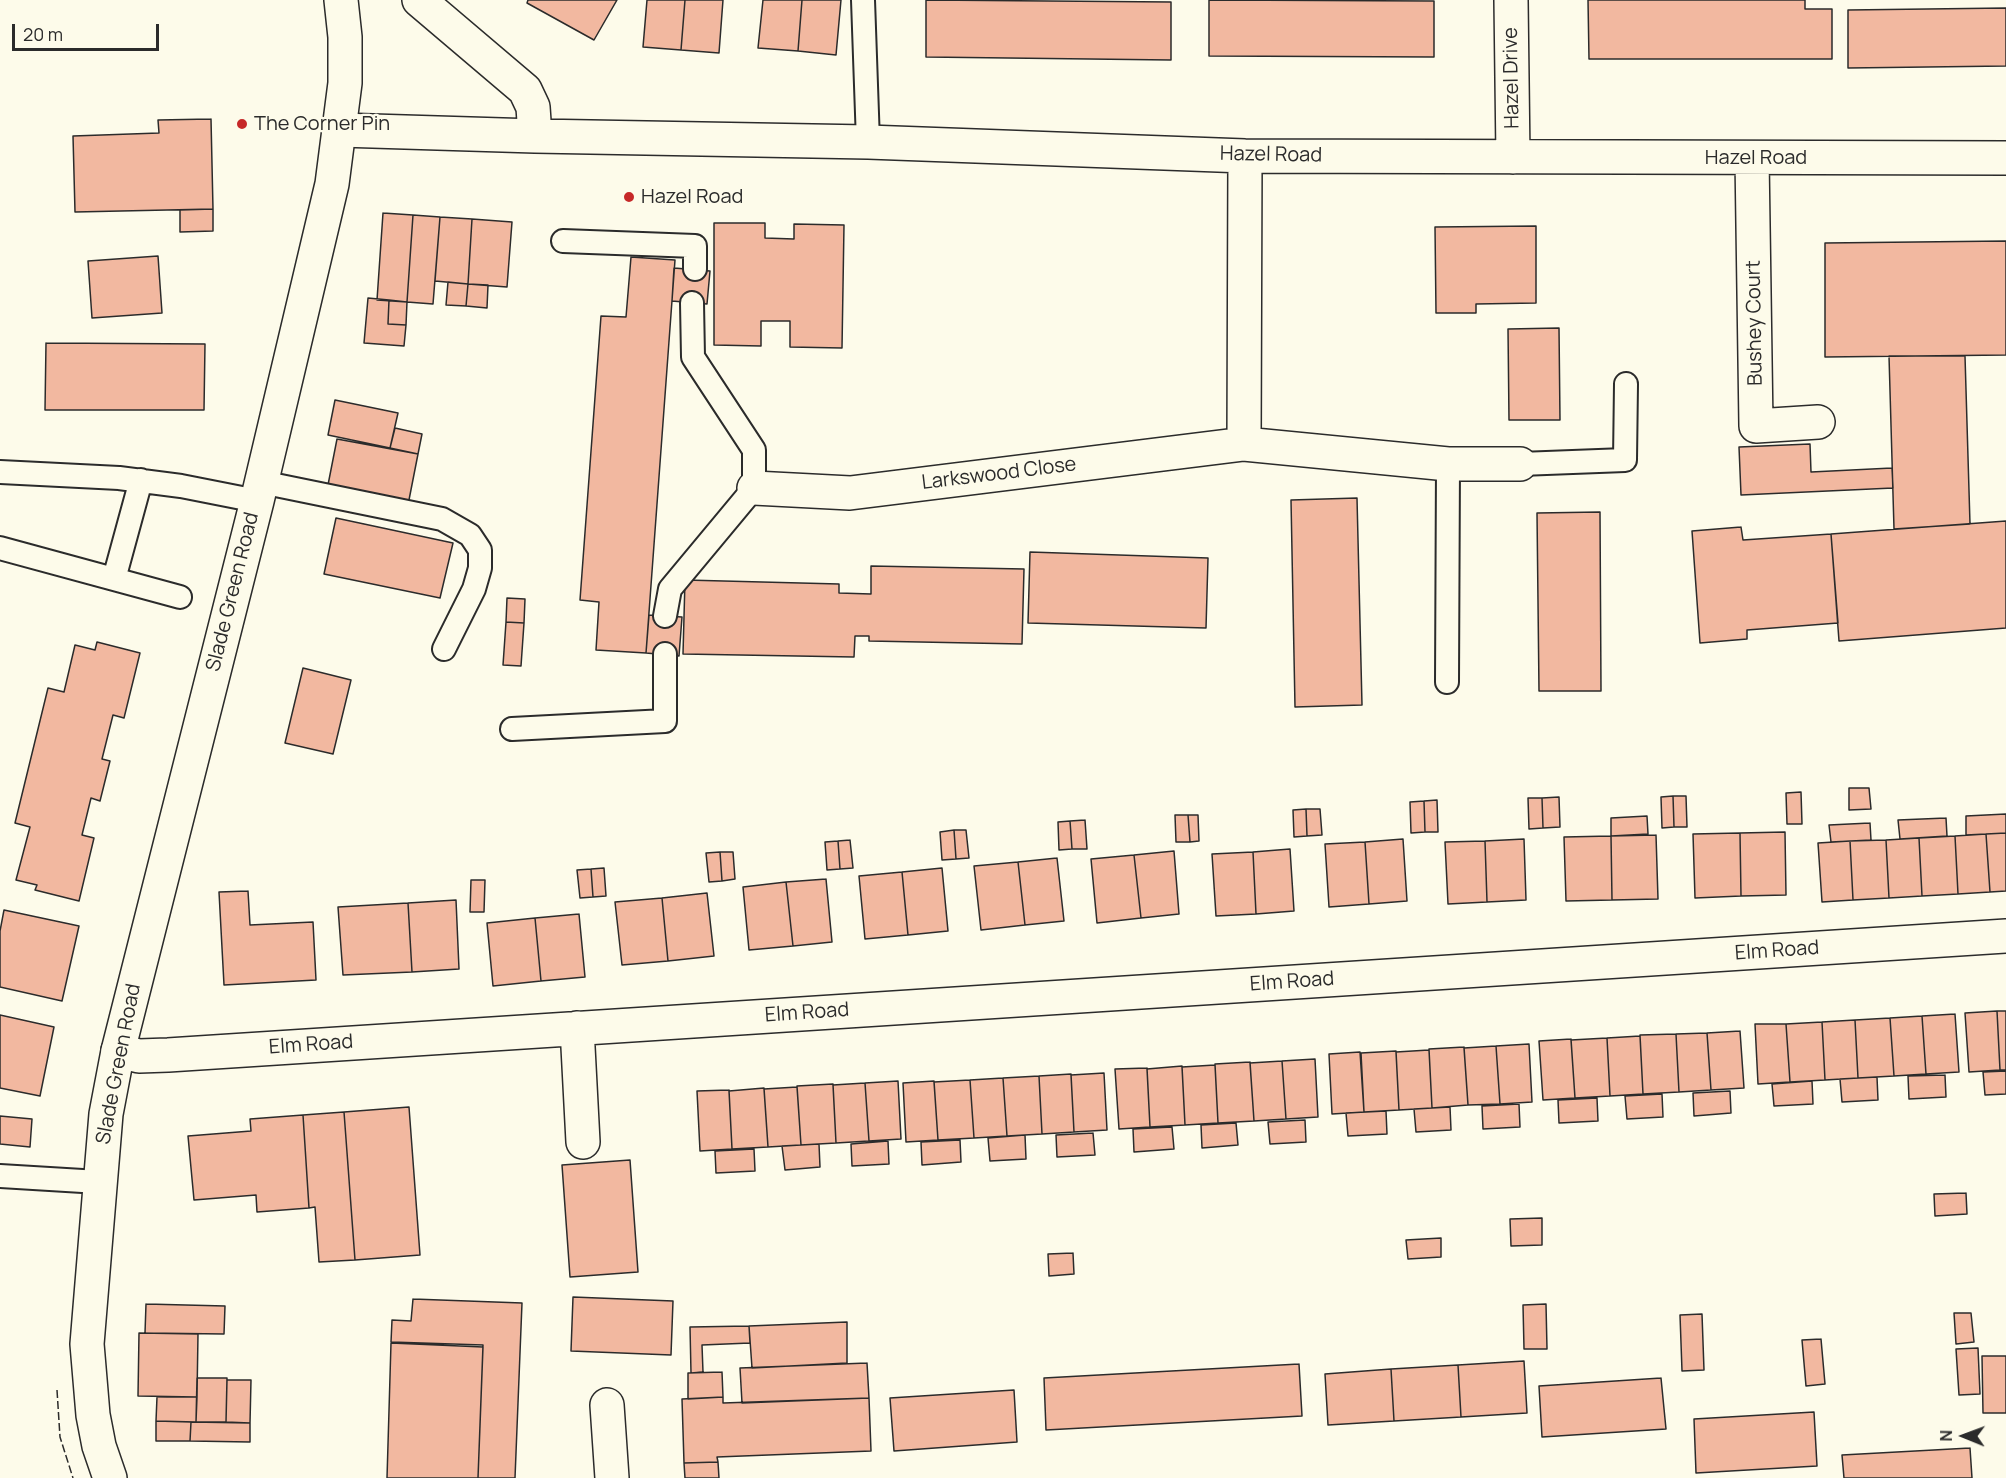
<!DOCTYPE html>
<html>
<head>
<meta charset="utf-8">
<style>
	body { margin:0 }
	#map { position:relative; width:2006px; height:1478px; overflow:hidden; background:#fdfbea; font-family:Manrope,sans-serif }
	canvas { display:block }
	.north { position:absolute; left:1934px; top:1406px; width:60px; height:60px; -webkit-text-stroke:4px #fdfbea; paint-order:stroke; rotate:271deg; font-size:16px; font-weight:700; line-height:24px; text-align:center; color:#2b2b2b }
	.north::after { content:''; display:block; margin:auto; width:21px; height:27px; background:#2b2b2b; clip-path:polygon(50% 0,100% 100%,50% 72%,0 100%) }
	.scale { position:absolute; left:12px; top:24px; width:147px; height:27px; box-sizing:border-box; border:3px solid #2b2b2b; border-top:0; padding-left:8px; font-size:18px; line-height:21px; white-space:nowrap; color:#2b2b2b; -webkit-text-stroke:4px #fdfbea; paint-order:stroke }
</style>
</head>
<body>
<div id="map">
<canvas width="2006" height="1478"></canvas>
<div class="north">N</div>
<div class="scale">20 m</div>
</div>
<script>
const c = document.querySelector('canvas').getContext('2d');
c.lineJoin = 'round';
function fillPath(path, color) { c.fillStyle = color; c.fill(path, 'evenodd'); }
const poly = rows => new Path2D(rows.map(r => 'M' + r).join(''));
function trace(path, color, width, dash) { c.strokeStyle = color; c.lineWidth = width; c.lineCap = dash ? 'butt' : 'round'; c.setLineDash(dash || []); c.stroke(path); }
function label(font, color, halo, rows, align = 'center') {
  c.font = font + ' Manrope,sans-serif'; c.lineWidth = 4.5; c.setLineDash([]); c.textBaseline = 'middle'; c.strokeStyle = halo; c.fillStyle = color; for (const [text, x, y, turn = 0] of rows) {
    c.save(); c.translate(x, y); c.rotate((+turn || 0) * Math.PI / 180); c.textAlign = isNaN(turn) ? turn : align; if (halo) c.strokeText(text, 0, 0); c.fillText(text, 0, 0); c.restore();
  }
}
const building = poly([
	[528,0,617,0,594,40,527,3,528,0],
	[647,0,685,0,681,50,643,47,647,0],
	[685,0,723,0,719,53,681,50,685,0],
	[763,0,802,0,798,51,758,48,763,0],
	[802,0,841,0,836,55,798,51,802,0],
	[926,0,1171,2,1171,60,926,57,926,0],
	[1209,0,1434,1,1434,57,1209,56,1209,0],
	[1588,0,1805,0,1805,9,1832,9,1832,59,1589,59,1588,0],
	[2006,8,2006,66,1848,68,1848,10,2006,8],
	[211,119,213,209,75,212,73,136,159,133,158,120,211,119],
	[213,209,213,231,180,232,180,210,213,209],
	[383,213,413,215,407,302,377,300,383,213],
	[413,215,440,217,433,304,407,302,413,215],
	[440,217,472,219,468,284,435,281,440,217],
	[472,219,512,222,507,287,468,284,472,219],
	[714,223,765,223,765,238,794,239,794,224,844,225,842,348,790,347,790,321,761,321,761,346,714,345,714,223],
	[1536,226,1536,303,1476,304,1476,313,1436,313,1435,227,1536,226],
	[2006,241,2006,355,1825,357,1825,243,2006,241],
	[158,256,162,313,92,318,88,261,158,256],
	[631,257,675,260,646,653,596,650,599,602,580,600,601,316,626,317,631,257],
	[674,268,710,271,707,304,672,301,674,268],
	[448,282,468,284,466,306,446,305,448,282],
	[468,284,488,285,487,308,466,306,468,284],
	[368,298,389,300,388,324,406,325,404,346,364,343,368,298],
	[389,300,407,302,406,325,388,324,389,300],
	[1559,328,1560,420,1509,420,1508,329,1559,328],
	[46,343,205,344,204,410,45,410,46,343],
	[1889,356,1965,356,1970,524,1894,529,1889,356],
	[335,400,398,413,390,448,328,435,335,400],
	[395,428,422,434,418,454,390,448,395,428],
	[337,439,418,454,408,505,327,490,337,439],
	[1810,444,1811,472,1892,468,1893,488,1741,495,1739,447,1810,444],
	[1357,498,1362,705,1295,707,1291,500,1357,498],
	[1600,512,1601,691,1539,691,1537,513,1600,512],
	[336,518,453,543,440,598,324,574,336,518],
	[2006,521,2006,628,1839,641,1831,534,2006,521],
	[1741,527,1743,540,1831,534,1838,623,1747,630,1747,639,1700,643,1692,531,1741,527],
	[1030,552,1208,558,1206,628,1028,623,1030,552],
	[871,566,1024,569,1022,644,869,641,869,636,855,636,854,657,683,654,685,580,839,584,839,593,871,594,871,566],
	[507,598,525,599,524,623,506,622,507,598],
	[649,615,682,617,679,656,646,653,649,615],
	[506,622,524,623,521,666,503,665,506,622],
	[97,642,140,653,124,718,113,715,102,759,110,761,100,801,91,798,82,835,94,838,79,901,35,890,37,885,16,880,30,827,15,823,48,688,64,692,75,645,95,650,97,642],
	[303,668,351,680,333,754,285,743,303,668],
	[1849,788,1869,788,1871,809,1849,810,1849,788],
	[1801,792,1802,824,1787,824,1786,793,1801,792],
	[1673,796,1686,796,1687,827,1674,827,1673,796],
	[1673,796,1674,827,1662,828,1661,797,1673,796],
	[1559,797,1560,827,1543,828,1542,798,1559,797],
	[1528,798,1542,798,1543,828,1529,829,1528,798],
	[1437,800,1438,832,1425,832,1424,801,1437,800],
	[1424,801,1425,832,1411,833,1410,802,1424,801],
	[1306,809,1307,836,1294,837,1293,810,1306,809],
	[1306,809,1320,809,1322,835,1307,836,1306,809],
	[2006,814,2006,833,1966,835,1966,816,2006,814],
	[1175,815,1188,815,1190,842,1176,842,1175,815],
	[1188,815,1198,815,1199,841,1190,842,1188,815],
	[1647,816,1648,834,1611,836,1611,818,1647,816],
	[1946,818,1947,836,1900,839,1898,820,1946,818],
	[1085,820,1087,849,1072,849,1070,821,1085,820],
	[1070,821,1072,849,1059,850,1058,822,1070,821],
	[1870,823,1871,840,1831,842,1829,825,1870,823],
	[954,830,956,859,942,860,940,832,954,830],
	[954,830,966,830,969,858,956,859,954,830],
	[1785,832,1786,895,1741,896,1740,833,1785,832],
	[1740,833,1741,896,1695,898,1693,834,1740,833],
	[2006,833,2006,891,1990,892,1986,834,2006,833],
	[1986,834,1990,892,1958,894,1955,836,1986,834],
	[1656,835,1658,899,1612,900,1611,836,1656,835],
	[1611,836,1612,900,1566,901,1564,837,1611,836],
	[1955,836,1958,894,1922,896,1919,838,1955,836],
	[1919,838,1922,896,1889,898,1886,840,1919,838],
	[1403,839,1407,901,1369,904,1365,842,1403,839],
	[1524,839,1526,900,1487,902,1485,841,1524,839],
	[850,840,853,868,840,869,838,841,850,840],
	[1886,840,1889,898,1853,900,1850,841,1886,840],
	[838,841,840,869,827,870,825,842,838,841],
	[1485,841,1487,902,1448,904,1445,842,1485,841],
	[1850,841,1853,900,1822,902,1818,843,1850,841],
	[1365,842,1369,904,1329,907,1325,844,1365,842],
	[1290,849,1294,911,1256,914,1253,852,1290,849],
	[1174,851,1179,914,1141,918,1134,855,1174,851],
	[720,852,722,881,709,882,706,853,720,852],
	[720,852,733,852,735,879,722,881,720,852],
	[1253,852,1256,914,1216,916,1212,854,1253,852],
	[1134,855,1141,918,1097,923,1091,859,1134,855],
	[1057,858,1064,921,1025,925,1018,862,1057,858],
	[1018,862,1025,925,981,930,974,866,1018,862],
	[604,868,606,896,593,897,591,869,604,868],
	[942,868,948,931,908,935,902,872,942,868],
	[591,869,593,897,580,898,577,870,591,869],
	[902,872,908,935,865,939,859,876,902,872],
	[826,879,832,942,793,946,786,882,826,879],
	[471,880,485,880,484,912,470,912,471,880],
	[786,882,793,946,749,950,743,887,786,882],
	[248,891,250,925,313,922,316,980,224,985,219,892,248,891],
	[707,893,714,956,668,961,662,898,707,893],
	[662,898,668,961,622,965,615,902,662,898],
	[456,900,459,969,412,972,408,903,456,900],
	[408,903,412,972,343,975,338,907,408,903],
	[4,910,79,926,62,1001,0,987,0,931,4,910],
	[579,914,585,977,541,981,535,918,579,914],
	[535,918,541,981,493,986,487,923,535,918],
	[1997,1011,2000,1070,1969,1072,1965,1013,1997,1011],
	[1997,1011,2006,1011,2006,1070,2000,1070,1997,1011],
	[1955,1014,1959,1072,1926,1074,1922,1016,1955,1014],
	[0,1015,54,1027,40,1096,0,1088,0,1015],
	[1922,1016,1926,1074,1894,1076,1890,1018,1922,1016],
	[1890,1018,1894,1076,1858,1078,1855,1020,1890,1018],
	[1855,1020,1858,1078,1825,1080,1822,1022,1855,1020],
	[1822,1022,1825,1080,1790,1082,1786,1024,1822,1022],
	[1755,1024,1786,1024,1790,1082,1758,1084,1755,1024],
	[1740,1031,1744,1088,1711,1090,1707,1033,1740,1031],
	[1707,1033,1711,1090,1679,1092,1676,1034,1707,1033],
	[1676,1034,1679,1092,1643,1094,1640,1035,1676,1034],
	[1640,1036,1643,1094,1610,1096,1607,1038,1640,1036],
	[1607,1038,1610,1096,1575,1098,1571,1040,1607,1038],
	[1571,1039,1575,1098,1543,1100,1539,1041,1571,1039],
	[1529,1044,1532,1102,1500,1104,1496,1046,1529,1044],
	[1496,1046,1500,1104,1468,1105,1464,1048,1496,1046],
	[1464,1047,1468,1105,1432,1108,1429,1049,1464,1047],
	[1429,1050,1432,1108,1399,1110,1396,1052,1429,1050],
	[1396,1051,1399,1110,1364,1112,1361,1053,1396,1051],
	[1360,1052,1364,1112,1332,1114,1329,1054,1360,1052],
	[1315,1059,1318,1117,1286,1119,1282,1061,1315,1059],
	[1282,1061,1286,1119,1254,1121,1250,1063,1282,1061],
	[1250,1062,1254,1121,1218,1123,1215,1064,1250,1062],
	[1215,1065,1218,1123,1185,1125,1182,1067,1215,1065],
	[1182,1066,1185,1125,1150,1127,1147,1069,1182,1066],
	[1147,1068,1150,1127,1119,1129,1115,1069,1147,1068],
	[2006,1071,2006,1094,1985,1095,1983,1072,2006,1071],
	[1104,1073,1107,1130,1074,1132,1071,1075,1104,1073],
	[1071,1074,1074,1132,1042,1134,1039,1076,1071,1074],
	[1945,1075,1946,1097,1909,1099,1908,1076,1945,1075],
	[1039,1076,1042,1134,1007,1136,1003,1078,1039,1076],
	[1877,1077,1878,1100,1842,1102,1840,1079,1877,1077],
	[1003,1078,1007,1136,974,1138,970,1080,1003,1078],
	[970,1080,974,1138,938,1140,934,1082,970,1080],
	[898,1081,901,1139,869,1141,865,1083,898,1081],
	[934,1081,938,1140,906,1142,903,1083,934,1081],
	[1812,1081,1813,1104,1774,1106,1772,1084,1812,1081],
	[865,1083,869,1141,836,1143,833,1085,865,1083],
	[833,1084,836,1143,801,1145,797,1086,833,1084],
	[797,1087,801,1145,768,1147,764,1089,797,1087],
	[764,1088,768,1147,732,1149,729,1091,764,1088],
	[729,1090,732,1149,700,1151,697,1091,729,1090],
	[1730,1091,1731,1113,1694,1116,1693,1093,1730,1091],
	[1662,1094,1663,1117,1627,1119,1625,1096,1662,1094],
	[1597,1098,1598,1121,1559,1123,1558,1100,1597,1098],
	[1519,1104,1520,1127,1483,1129,1482,1106,1519,1104],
	[409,1107,420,1255,355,1260,344,1112,409,1107],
	[1450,1107,1451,1130,1416,1132,1414,1109,1450,1107],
	[1386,1111,1387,1134,1348,1136,1346,1113,1386,1111],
	[344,1112,355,1260,319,1262,315,1207,309,1208,303,1115,344,1112],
	[303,1115,309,1208,257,1212,256,1195,194,1200,188,1136,251,1131,250,1119,303,1115],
	[0,1116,32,1119,30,1147,0,1144,0,1116],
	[1305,1120,1306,1142,1270,1144,1268,1122,1305,1120],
	[1236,1123,1238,1145,1202,1148,1201,1125,1236,1123],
	[1172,1127,1174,1149,1134,1152,1133,1129,1172,1127],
	[1093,1133,1095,1155,1057,1157,1056,1135,1093,1133],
	[1025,1135,1026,1159,990,1161,988,1138,1025,1135],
	[960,1140,961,1162,922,1165,921,1142,960,1140],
	[888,1141,889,1164,852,1166,851,1144,888,1141],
	[819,1144,820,1167,785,1170,782,1146,819,1144],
	[754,1149,755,1171,716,1173,715,1151,754,1149],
	[630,1160,638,1272,570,1277,562,1165,630,1160],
	[1966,1193,1967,1214,1935,1216,1934,1194,1966,1193],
	[1542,1218,1542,1245,1511,1246,1510,1219,1542,1218],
	[1441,1238,1441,1257,1408,1259,1406,1240,1441,1238],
	[1073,1253,1074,1274,1049,1276,1048,1254,1073,1253],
	[573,1297,673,1301,671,1355,571,1351,573,1297],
	[413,1299,522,1303,515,1478,478,1478,483,1345,391,1342,392,1320,411,1321,413,1299],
	[146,1304,225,1306,224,1334,145,1333,146,1304],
	[1546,1304,1547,1349,1524,1349,1523,1305,1546,1304],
	[1954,1313,1971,1313,1974,1342,1956,1344,1954,1313],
	[1702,1314,1704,1370,1682,1371,1680,1315,1702,1314],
	[847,1322,847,1363,752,1368,749,1326,847,1322],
	[749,1326,750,1343,702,1345,703,1372,691,1373,690,1327,749,1326],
	[139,1333,198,1334,197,1397,138,1396,139,1333],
	[1821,1339,1825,1384,1806,1386,1802,1340,1821,1339],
	[391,1343,483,1347,478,1478,387,1478,391,1343],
	[1978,1348,1980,1394,1959,1395,1956,1349,1978,1348],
	[1982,1356,2006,1356,2006,1413,1983,1413,1982,1356],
	[1524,1361,1527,1413,1461,1417,1458,1365,1524,1361],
	[867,1363,869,1398,742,1403,740,1368,867,1363],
	[1299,1364,1302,1416,1046,1430,1044,1378,1299,1364],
	[1458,1365,1461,1417,1394,1421,1391,1369,1458,1365],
	[1391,1369,1394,1421,1328,1425,1325,1374,1391,1369],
	[722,1372,723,1397,688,1399,688,1373,722,1372],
	[197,1378,227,1378,226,1422,196,1422,197,1378],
	[1661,1378,1666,1429,1542,1437,1539,1386,1661,1378],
	[227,1380,251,1380,250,1423,226,1422,227,1380],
	[1014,1390,1017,1442,894,1451,890,1398,1014,1390],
	[157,1397,197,1397,196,1422,156,1421,157,1397],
	[723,1397,723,1403,869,1398,871,1451,717,1457,718,1462,684,1463,682,1399,723,1397],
	[1814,1412,1817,1466,1696,1473,1694,1419,1814,1412],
	[156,1421,191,1422,190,1441,156,1441,156,1421],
	[191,1422,250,1423,250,1442,190,1441,191,1422],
	[1970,1448,1972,1478,1844,1478,1842,1455,1970,1448],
	[718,1462,719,1478,685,1478,684,1463,718,1462]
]);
fillPath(building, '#f2b8a0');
trace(building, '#2b2b2b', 1.5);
const lane = poly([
	[863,0,868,142],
	[563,241,695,246,695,269],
	[1520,464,1625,460,1626,384],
	[0,472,119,478,181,486,257,501],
	[261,482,442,519,470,535,480,550,480,568,474,589,444,649],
	[0,548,180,597],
	[114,579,141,480],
	[665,616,670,589,754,488,754,450,693,357,692,303],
	[1447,682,1448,464],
	[512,729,665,721,665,654],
	[0,1176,99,1182]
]);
const street = poly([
	[419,0,525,90,533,107,535,136],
	[1511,0,1513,157],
	[340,130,535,136,868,142,1245,156,2006,158],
	[1752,158,1756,426,1818,422],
	[1244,444,1245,156],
	[754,488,850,493,1244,444,1448,464,1520,464],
	[577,1028,583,1142],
	[118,1051,139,1056,168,1055,2006,936],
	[607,1405,612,1478]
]);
const secondary = poly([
	[110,1478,99,1446,93,1415,87,1344,106,1114,118,1051,257,501,332,184,345,83,345,37,341,0]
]);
trace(lane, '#2b2b2b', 26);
trace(street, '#2b2b2b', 36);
trace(secondary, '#2b2b2b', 36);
trace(lane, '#fdfbea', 22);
trace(street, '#fdfbea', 33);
trace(secondary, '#fdfbea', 33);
trace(poly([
	[57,1390,60,1437,73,1478]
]), '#2b2b2b', 1.5, [8, 3]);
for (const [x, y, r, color] of [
	[242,124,6,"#c62828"],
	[629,197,6,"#c62828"]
]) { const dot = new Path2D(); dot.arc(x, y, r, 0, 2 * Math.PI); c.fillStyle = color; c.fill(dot); trace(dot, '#fdfbea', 2); }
label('20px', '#2b2b2b', '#fdfbea', [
	["Hazel Drive",1512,78,-91],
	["Hazel Road",1271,155,1],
	["Hazel Road",1756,158],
	["Bushey Court",1755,323,-91],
	["Larkswood Close",999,474,-7],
	["Slade Green Road",233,592,-76],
	["Elm Road",1777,951,-4],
	["Elm Road",1292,982,-4],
	["Elm Road",807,1013,-4],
	["Elm Road",311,1045,-4],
	["Slade Green Road",119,1064,-79]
]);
label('20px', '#2b2b2b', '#fdfbea', [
	["The Corner Pin",254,124],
	["Hazel Road",641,197]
], 'left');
</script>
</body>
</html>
